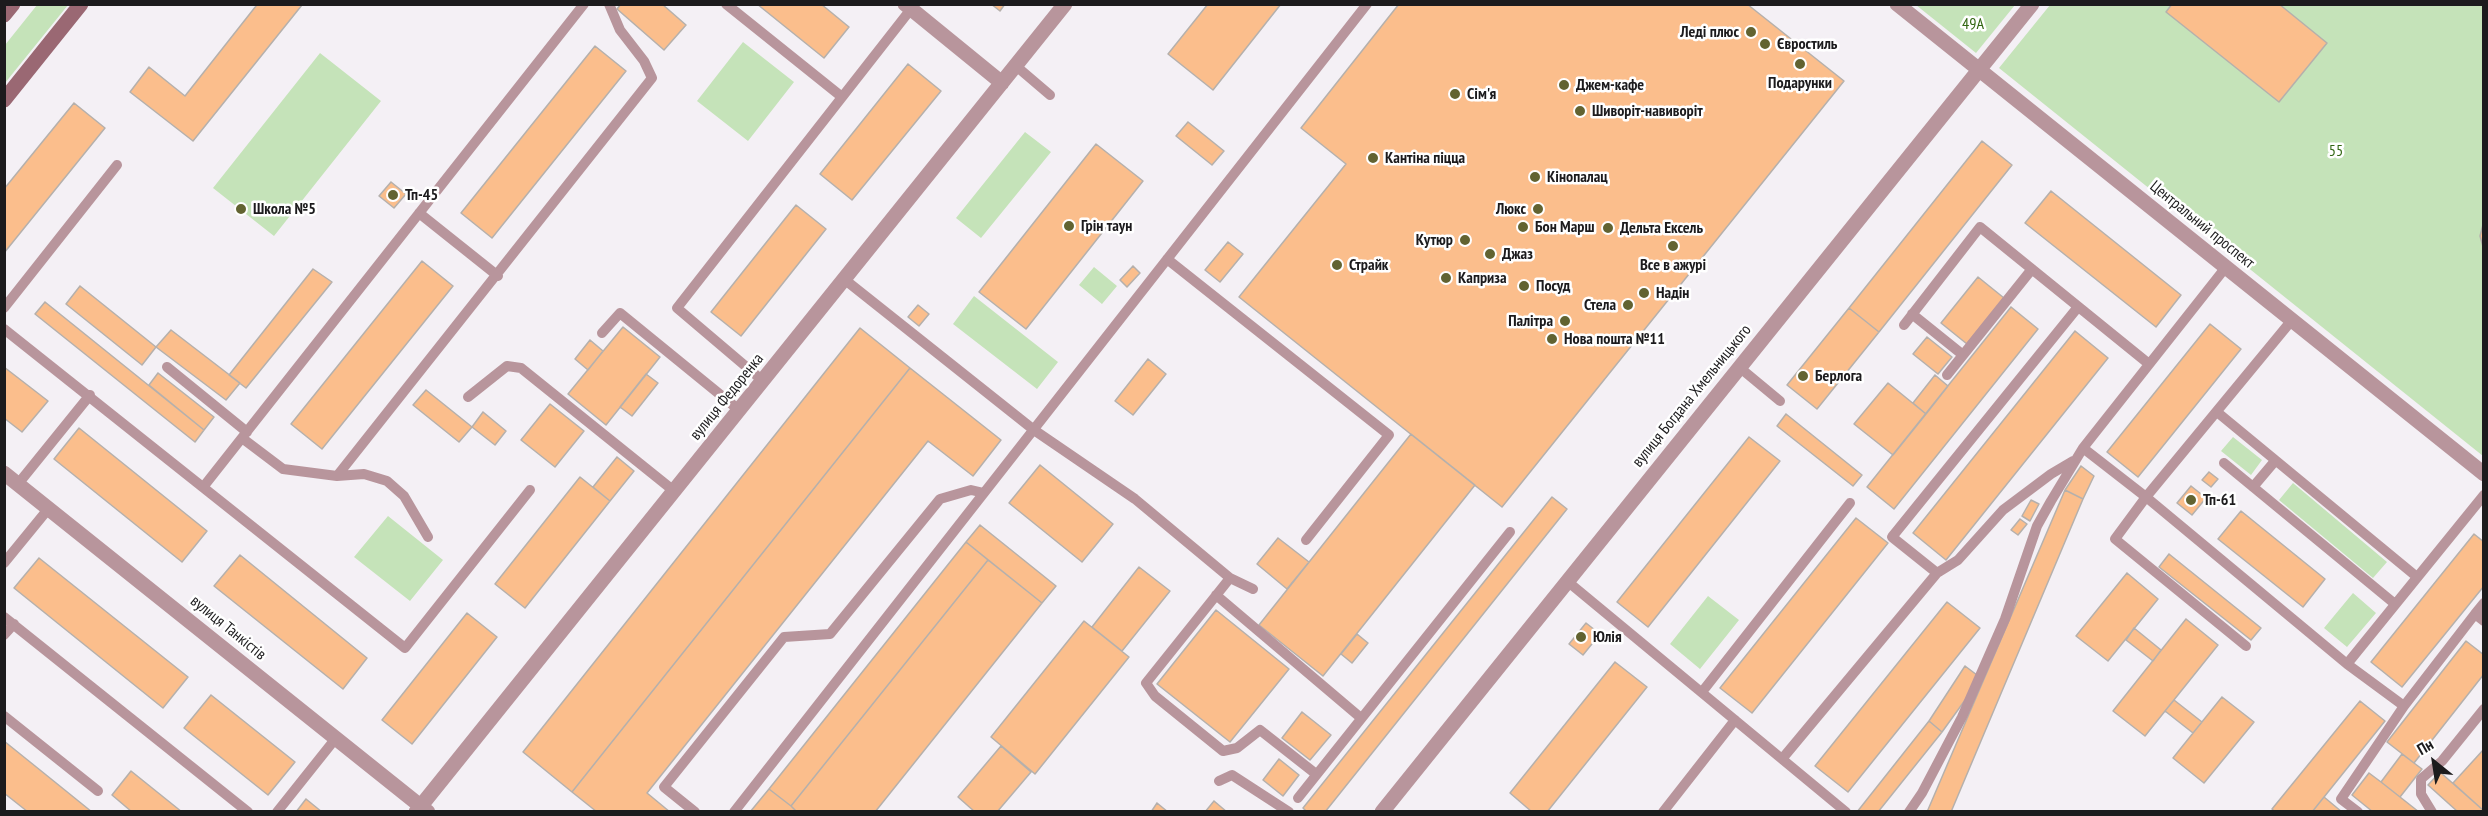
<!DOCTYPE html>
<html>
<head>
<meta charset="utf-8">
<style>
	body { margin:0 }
	#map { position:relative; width:2488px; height:816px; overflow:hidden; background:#f4f0f5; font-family:"PT Sans Narrow",sans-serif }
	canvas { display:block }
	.frame { position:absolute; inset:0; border:6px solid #1c1b1d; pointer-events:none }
	.north { position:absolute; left:2404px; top:732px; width:60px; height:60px; -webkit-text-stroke:4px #fff; paint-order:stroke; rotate:330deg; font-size:16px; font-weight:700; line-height:24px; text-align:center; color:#1c1b1d }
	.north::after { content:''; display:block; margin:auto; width:21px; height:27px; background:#1c1b1d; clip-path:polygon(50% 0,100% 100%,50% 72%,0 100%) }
</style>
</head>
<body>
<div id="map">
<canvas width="2488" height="816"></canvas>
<div class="frame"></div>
<div class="north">Пн</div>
</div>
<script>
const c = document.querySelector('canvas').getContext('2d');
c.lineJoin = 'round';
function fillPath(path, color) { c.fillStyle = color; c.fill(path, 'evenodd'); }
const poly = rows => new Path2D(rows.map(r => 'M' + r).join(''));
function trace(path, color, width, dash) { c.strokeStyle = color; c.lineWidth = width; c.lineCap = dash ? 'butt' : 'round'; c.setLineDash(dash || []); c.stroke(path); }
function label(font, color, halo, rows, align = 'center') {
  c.font = font + ' "PT Sans Narrow",sans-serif'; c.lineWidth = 5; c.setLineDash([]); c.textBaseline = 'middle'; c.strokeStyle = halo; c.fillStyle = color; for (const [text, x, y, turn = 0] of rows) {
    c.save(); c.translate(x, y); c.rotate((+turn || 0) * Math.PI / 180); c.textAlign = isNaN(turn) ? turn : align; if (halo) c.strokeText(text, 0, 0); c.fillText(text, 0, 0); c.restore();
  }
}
fillPath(poly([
	[37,5,68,5,5,83,5,45],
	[1916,5,2015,5,1976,53],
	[2050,5,2483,5,2483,456,1999,68],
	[743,42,794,82,748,141,697,101],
	[320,53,381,101,274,236,213,188],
	[1025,132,1051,152,981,238,956,218],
	[1094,267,1117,286,1102,304,1079,285],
	[974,296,1058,362,1037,389,953,324],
	[2233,437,2262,460,2251,475,2221,451],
	[2293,483,2387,562,2373,578,2279,500],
	[388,516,443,560,410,601,354,557],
	[2353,593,2376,613,2347,647,2324,628],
	[1708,596,1739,620,1700,669,1670,644]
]), '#c5e3b9');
const building = poly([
	[254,4,302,5,193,141,130,92,149,67,185,96,256,6,254,4],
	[621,4,662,4,686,25,664,50,617,9,621,4],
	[757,4,821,4,849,27,824,58,757,4],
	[991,4,1005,4,1000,11,991,4],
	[1208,4,1281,4,1213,90,1168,54,1208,4],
	[1399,4,1747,4,1844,81,1502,507,1239,297,1346,164,1301,128,1399,4],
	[2172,4,2279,4,2327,43,2279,102,2166,12,2172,4],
	[595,46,626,71,492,238,461,213,595,46],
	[908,64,941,91,852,200,820,174,908,64],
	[74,103,105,128,4,253,4,189,74,103],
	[1188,122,1224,151,1212,165,1176,136,1188,122],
	[1982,141,2012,165,1879,332,1849,308,1982,141],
	[1096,144,1143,181,1026,329,979,292,1096,144],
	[391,182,406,194,394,208,379,196,391,182],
	[2051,191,2181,295,2156,327,2025,223,2051,191],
	[796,205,826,229,741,336,711,312,796,205],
	[2484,221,2484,250,2480,236,2484,221],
	[1228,242,1243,254,1220,282,1205,270,1228,242],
	[422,261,453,286,322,449,291,424,422,261],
	[1133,266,1140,273,1127,287,1120,280,1133,266],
	[313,269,332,282,246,388,229,375,313,269],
	[1978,277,2004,298,1967,344,1941,323,1978,277],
	[80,286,156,347,142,365,66,304,80,286],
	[45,302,204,430,195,442,35,314,45,302],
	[918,305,929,314,919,326,908,317,918,305],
	[2011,307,2038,329,1894,509,1867,487,2011,307],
	[1849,308,1879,332,1817,409,1787,385,1849,308],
	[2210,324,2241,349,2138,477,2107,452,2210,324],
	[623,327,660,357,606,425,568,394,623,327],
	[860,328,910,368,572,792,523,752,860,328],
	[171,330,240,383,226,400,156,347,171,330],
	[2075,331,2108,358,1946,560,1913,533,2075,331],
	[1927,337,1952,357,1938,374,1913,354,1927,337],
	[590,340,603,351,588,370,575,359,590,340],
	[1148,359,1166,374,1133,415,1115,401,1148,359],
	[4,367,48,401,22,432,4,418,4,367],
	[910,368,1001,440,973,476,928,441,647,793,670,812,597,812,572,792,910,368],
	[158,373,214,417,204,430,149,385,158,373],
	[646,374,658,383,632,416,620,407,646,374],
	[1935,375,1948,386,1926,414,1913,403,1935,375],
	[1888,383,1926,414,1893,455,1854,424,1888,383],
	[426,390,472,427,459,442,413,405,426,390],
	[550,404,584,431,555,467,521,440,550,404],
	[483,412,506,431,495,445,472,427,483,412],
	[1786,414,1862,475,1853,486,1777,426,1786,414],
	[79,428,207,531,182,562,54,459,79,428],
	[1411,434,1475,485,1323,676,1259,625,1411,434],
	[1749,437,1780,461,1648,627,1617,602,1749,437],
	[617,457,634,471,610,501,593,487,617,457],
	[1040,465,1113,524,1082,562,1009,503,1040,465],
	[2081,466,2094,476,2083,499,2065,490,2081,466],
	[2209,472,2218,479,2211,487,2202,480,2209,472],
	[580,477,610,501,525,608,495,584,580,477],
	[2191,486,2206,498,2192,515,2177,503,2191,486],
	[2065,490,2083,499,1951,812,1927,812,2065,490],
	[1552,497,1567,509,1325,812,1307,812,1303,808,1552,497],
	[2031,500,2039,504,2030,521,2022,516,2031,500],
	[2241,511,2325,579,2303,607,2218,539,2241,511],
	[1856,518,1888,543,1752,713,1720,688,1856,518],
	[2020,519,2027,524,2018,535,2011,530,2020,519],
	[980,525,1056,586,1042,603,966,542,980,525],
	[2474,534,2484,542,2484,586,2402,687,2371,662,2474,534],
	[1278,538,1309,562,1287,589,1257,564,1278,538],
	[966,542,988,560,791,806,769,789,966,542],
	[2169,554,2261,628,2251,640,2159,567,2169,554],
	[240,555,367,658,343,689,214,586,240,555],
	[39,558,188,677,163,708,14,588,39,558],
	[988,560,1042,603,875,812,797,812,791,806,988,560],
	[1139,567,1170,591,1122,651,1092,627,1139,567],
	[2127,573,2158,599,2108,661,2076,636,2127,573],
	[1947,602,1980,628,1848,792,1815,766,1947,602],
	[1216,610,1289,669,1230,742,1157,684,1216,610],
	[467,613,497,637,412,744,382,720,467,613],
	[2186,619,2218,645,2145,736,2113,711,2186,619],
	[1084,621,1129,657,1035,774,991,737,1084,621],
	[1586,623,1600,634,1583,655,1569,644,1586,623],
	[2134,628,2161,650,2153,661,2126,640,2134,628],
	[1357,634,1368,643,1352,663,1341,654,1357,634],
	[2466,641,2484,655,2484,674,2414,763,2387,742,2466,641],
	[1615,662,1647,687,1547,812,1532,812,1510,793,1615,662],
	[1965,666,1977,675,1968,696,1942,732,1929,721,1965,666],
	[211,695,295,762,268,795,184,728,211,695],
	[2222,697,2254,722,2204,783,2173,758,2222,697],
	[2174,700,2202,722,2193,733,2165,711,2174,700],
	[2360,701,2385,721,2312,812,2275,812,2272,809,2360,701],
	[1302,712,1331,735,1310,760,1282,738,1302,712],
	[1929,721,1942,732,1878,812,1857,812,1929,721],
	[4,741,40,770,92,812,28,812,4,793,4,741],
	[1001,746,1031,772,997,812,975,812,958,797,1001,746],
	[2484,749,2484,811,2453,783,2484,749],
	[2402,754,2422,769,2400,797,2381,782,2402,754],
	[1279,759,1299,775,1283,796,1263,780,1279,759],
	[131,771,182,812,132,812,112,795,131,771],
	[2440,772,2484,811,2484,812,2458,812,2428,785,2440,772],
	[2369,773,2381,782,2419,812,2373,812,2352,795,2369,773],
	[769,789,791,806,797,812,750,812,769,789],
	[2324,797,2342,812,2312,812,2324,797],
	[306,799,322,812,296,812,306,799],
	[1214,801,1227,812,1205,812,1214,801],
	[1157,803,1168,812,1151,812,1157,803]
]);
fillPath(building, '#fbbe8c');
trace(building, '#b5b0ac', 1.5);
trace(poly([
	[726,4,842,97],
	[1016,66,1050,95],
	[419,213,498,276],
	[1167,259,1389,435,1306,540],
	[844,279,1034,430,1135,499,1230,578,1253,589],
	[4,308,117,165],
	[1912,314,1963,355],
	[2292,320,2146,497,2347,664,2484,495],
	[1904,325,1980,227,2149,364],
	[4,329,405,648,530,490],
	[602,333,620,313,739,410],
	[167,367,247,432],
	[1739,367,1780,401],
	[1947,375,2032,269],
	[763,381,677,308,911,9],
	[468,397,507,366,521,368,674,491],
	[2217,412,2417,577],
	[242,438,283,469,337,476,652,78,644,61,620,30,609,4],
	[2083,448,2146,497,2115,539,2246,646],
	[2224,463,2395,604],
	[337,476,364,474,387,481,404,496,428,537],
	[18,484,90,395],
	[204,486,584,4],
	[2253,487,2275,461],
	[4,563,49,508],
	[1937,573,1892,537,2078,307],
	[1230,578,1146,683,1155,696,1223,751,1237,748,1260,730,1316,774],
	[1567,581,1846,812],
	[1216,595,1361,718],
	[2484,603,2475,614,2484,621],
	[4,617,248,812],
	[4,635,14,624],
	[2347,664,2404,706,2475,614],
	[1702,692,1850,503],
	[4,716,98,791],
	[1782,759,1937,573,1958,560,2003,510,2051,474,2073,461],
	[1219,781,1232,775,1289,812],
	[1298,798,1510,532],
	[277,812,336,738],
	[695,812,664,787,784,637,830,634,940,499,971,490,984,493],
	[734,812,1367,4],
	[1663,812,1735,720],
	[1909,812,1922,793,1962,717,2005,619,2037,526,2051,501,2083,448,2226,267],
	[2358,812,2341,799,2404,706],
	[2432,812,2421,794,2421,779,2442,761,2484,709]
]), '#b8959c', 10);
trace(poly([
	[905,4,1002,83],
	[4,473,428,812],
	[416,812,1065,4]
]), '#b8959c', 15);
trace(poly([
	[1897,4,2484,474],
	[1382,812,2032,4]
]), '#b8959c', 15);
trace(poly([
	[4,15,13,4],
	[4,100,81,4]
]), '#9a6873', 15);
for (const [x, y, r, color] of [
	[1751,32,6,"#626331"],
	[1765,44,6,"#626331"],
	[1800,64,6,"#626331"],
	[1564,85,6,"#626331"],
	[1455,94,6,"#626331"],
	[1580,111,6,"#626331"],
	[1373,158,6,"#626331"],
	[1535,177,6,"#626331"],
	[393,195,6,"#626331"],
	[241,209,6,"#626331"],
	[1538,209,6,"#626331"],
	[1069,226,6,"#626331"],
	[1523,227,6,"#626331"],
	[1608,228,6,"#626331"],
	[1465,240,6,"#626331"],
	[1673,246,6,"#626331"],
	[1490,254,6,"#626331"],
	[1337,265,6,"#626331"],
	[1446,278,6,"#626331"],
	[1524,286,6,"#626331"],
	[1644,293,6,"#626331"],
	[1628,305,6,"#626331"],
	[1565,321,6,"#626331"],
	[1552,339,6,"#626331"],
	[1803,376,6,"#626331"],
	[2191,500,6,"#626331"],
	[1581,637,6,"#626331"]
]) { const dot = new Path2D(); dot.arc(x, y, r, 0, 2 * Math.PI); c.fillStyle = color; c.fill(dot); trace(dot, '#fff', 2); }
label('16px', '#326612', '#fff', [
	["49А",1973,24],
	["55",2336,151]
]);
label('bold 16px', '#1c1b1d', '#fff', [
	["Леді плюс",1739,32,"right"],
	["Євростиль",1777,44],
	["Подарунки",1800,83,"center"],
	["Джем-кафе",1576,85],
	["Сім'я",1467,94],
	["Шиворіт-навиворіт",1592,111],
	["Кантіна піцца",1385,158],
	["Кінопалац",1547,177],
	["Тп-45",405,195],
	["Школа №5",253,209],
	["Люкс",1526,209,"right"],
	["Грін таун",1081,226],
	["Бон Марш",1535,227],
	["Дельта Ексель",1620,228],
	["Кутюр",1453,240,"right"],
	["Джаз",1502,254],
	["Страйк",1349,265],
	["Все в ажурі",1673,265,"center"],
	["Каприза",1458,278],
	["Посуд",1536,286],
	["Надін",1656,293],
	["Стела",1616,305,"right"],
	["Палітра",1553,321,"right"],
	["Нова пошта №11",1564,339],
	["Берлога",1815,376],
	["Тп-61",2203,500],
	["Юлія",1593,637]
], 'left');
label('16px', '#1c1b1d', '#fff', [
	["Центральний проспект",2202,225,39],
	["вулиця Богдана Хмельницького",1692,396,-51],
	["вулиця Федоренка",727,397,-51],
	["вулиця Танкістів",228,628,39]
]);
</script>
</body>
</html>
